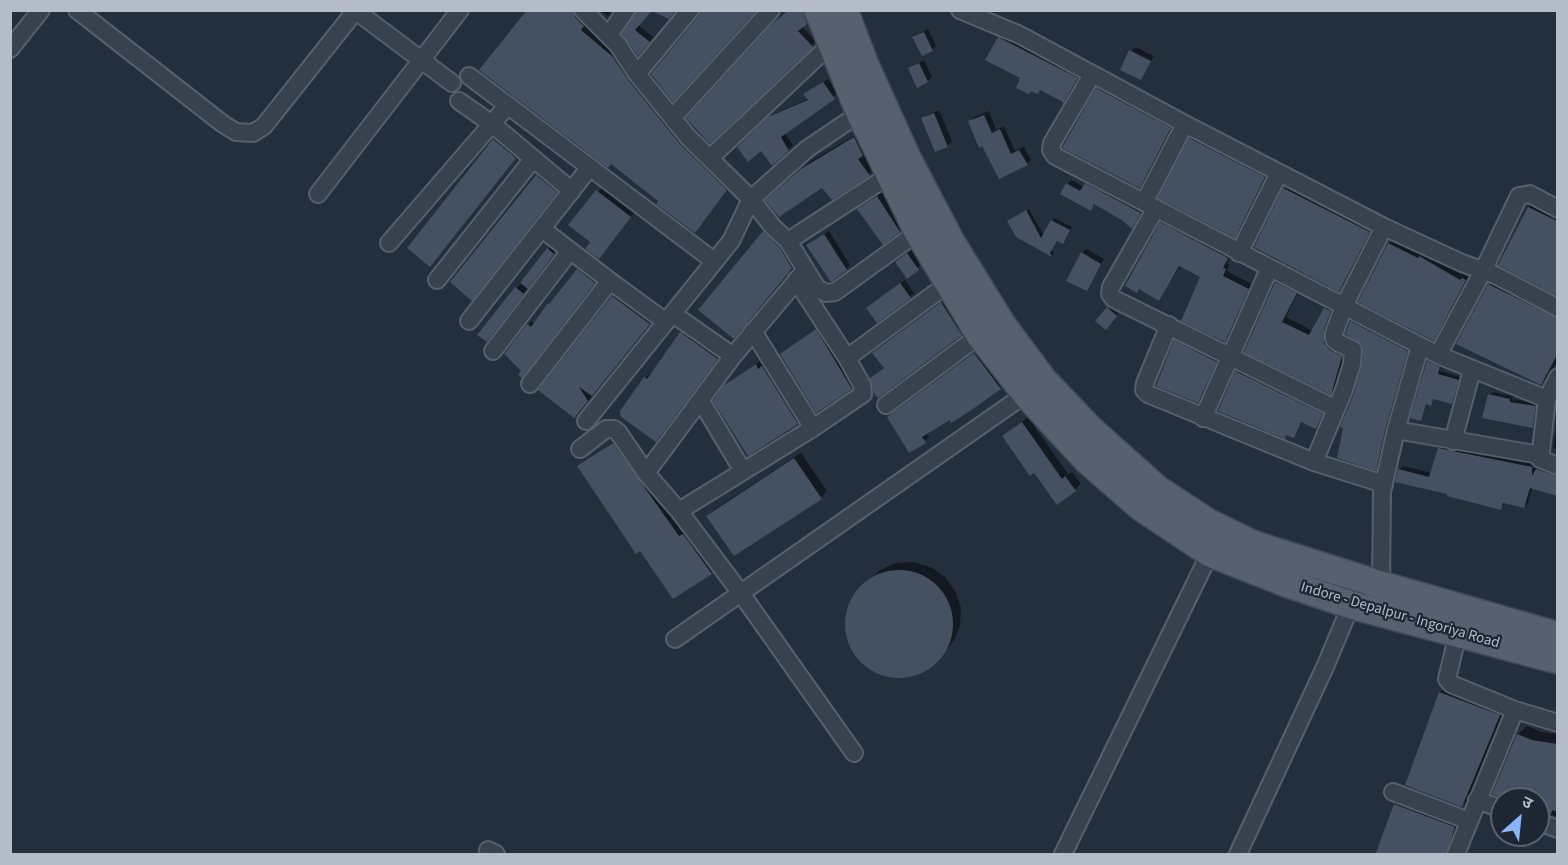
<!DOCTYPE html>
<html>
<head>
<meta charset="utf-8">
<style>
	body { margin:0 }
	#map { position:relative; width:1568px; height:865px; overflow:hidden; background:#242f3e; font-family:"Source Sans 3","Noto Sans Devanagari",sans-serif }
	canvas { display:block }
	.frame { position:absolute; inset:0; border:12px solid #b4bcc9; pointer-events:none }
	.north { position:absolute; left:1490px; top:787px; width:60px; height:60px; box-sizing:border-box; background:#1d2633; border:2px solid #59626f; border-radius:50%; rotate:27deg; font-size:16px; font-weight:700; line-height:24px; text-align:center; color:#b4bcc9 }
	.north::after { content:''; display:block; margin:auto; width:21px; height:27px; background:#8ab4f8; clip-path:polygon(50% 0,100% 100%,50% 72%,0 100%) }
</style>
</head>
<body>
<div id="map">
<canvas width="1568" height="865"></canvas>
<div class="frame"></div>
<div class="north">उ</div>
</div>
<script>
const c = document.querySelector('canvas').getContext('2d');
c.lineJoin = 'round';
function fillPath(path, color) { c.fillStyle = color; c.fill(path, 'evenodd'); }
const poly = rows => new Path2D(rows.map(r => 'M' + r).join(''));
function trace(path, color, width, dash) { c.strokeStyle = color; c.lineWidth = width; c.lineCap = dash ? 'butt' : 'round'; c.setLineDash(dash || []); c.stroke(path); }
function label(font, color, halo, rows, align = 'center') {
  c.font = font + ' "Source Sans 3",sans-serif'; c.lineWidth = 4.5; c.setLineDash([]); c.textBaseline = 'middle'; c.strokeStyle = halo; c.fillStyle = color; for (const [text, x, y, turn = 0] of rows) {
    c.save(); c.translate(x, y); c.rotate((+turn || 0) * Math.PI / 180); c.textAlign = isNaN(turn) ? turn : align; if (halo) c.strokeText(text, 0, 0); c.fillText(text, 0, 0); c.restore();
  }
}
fillPath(poly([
	[529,10,578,10,734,181,695,231,660,201],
	[600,10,613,10,608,16],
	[791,10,808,10,810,18,801,26,816,41,710,142],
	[638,25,653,37,642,50,624,34],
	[928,29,936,46,932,50,914,37],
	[1005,32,1083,72,1065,101,1041,89,1032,90,999,38],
	[1135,47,1154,56,1141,78,1131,51],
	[924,60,932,77,928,81,910,68],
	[828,79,838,93,784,132,793,145,773,164,762,149,739,148,774,114,808,99,809,91],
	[1106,80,1179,119,1148,178,1140,186,1098,89],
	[939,110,952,141,948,145,936,150,923,119,927,115],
	[989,111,996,130,1004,126,1015,151,1024,147,1031,160,1027,164,1000,177,970,121,974,117],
	[1200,130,1273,168,1243,227,1235,236,1191,139],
	[860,132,868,149,863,154,874,169,869,174,823,186,773,195,808,163],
	[498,136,519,153,434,261,409,248],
	[542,172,560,187,476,295,452,282],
	[1071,180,1084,187,1090,180,1144,209,1132,227,1095,203,1090,209,1067,184],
	[1293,180,1377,223,1348,281,1339,290,1256,247,1285,189],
	[604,185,636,210,599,257,592,242,570,225],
	[884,190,906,224,883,243,859,209],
	[1538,199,1558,208,1558,294,1500,264,1529,207],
	[1029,209,1044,236,1054,218,1072,227,1063,242,1058,239,1052,250,1054,253,1052,255,1017,236,1009,221],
	[1166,219,1232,253,1227,263,1229,264,1227,271,1252,284,1229,336,1225,340,1202,277,1181,265,1159,299,1161,223],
	[770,226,798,260,740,330,764,232],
	[829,231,850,265,846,269,812,241],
	[1398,235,1474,271,1442,330,1433,339,1389,244],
	[552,245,557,249,490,337,479,335],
	[1086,249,1104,259,1086,290,1082,253],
	[912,250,922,264,907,277,901,258],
	[582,266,598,278,525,372,523,371,528,325,532,321,535,324,549,304],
	[1498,276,1558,306,1558,360,1550,375,1541,383,1458,343,1489,285],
	[1281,278,1300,288,1286,317,1313,331,1325,309,1330,304,1335,306,1328,324,1328,338,1346,351,1335,388,1330,393,1246,351,1276,283],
	[905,280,914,293,910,297,872,304],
	[619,291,655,317,580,411,541,390],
	[946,299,965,330,961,334,885,368,878,349],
	[1109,306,1118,314,1106,328,1097,321],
	[1355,318,1411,347,1390,422,1380,465,1376,469,1355,394,1364,367,1364,345,1351,322],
	[823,324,857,381,851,388,782,354],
	[688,327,723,352,656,440,619,414,645,378,652,372,653,373],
	[1180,336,1221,356,1203,396,1198,401,1175,341],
	[979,350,1004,384,1000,388,926,433,929,437,925,441,893,413],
	[763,359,804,417,798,423,732,380],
	[1430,359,1441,365,1440,371,1460,377,1454,400,1452,402,1434,397,1431,404,1427,403,1420,420,1428,362],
	[1240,368,1325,410,1319,424,1316,427,1302,421,1293,436,1287,434,1284,437,1220,410,1237,372],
	[1493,392,1513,396,1512,399,1538,403,1536,424,1533,427,1490,395],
	[1558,413,1558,450,1553,448],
	[1028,417,1068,474,1072,472,1081,484,1057,503,1010,431],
	[620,437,717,566,711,573,579,467],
	[1444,445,1516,458,1558,472,1558,495,1532,488,1528,503,1524,507,1506,502,1501,508,1449,493,1399,470,1403,466,1432,473,1440,449],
	[801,453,827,491,821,498,708,516,715,509],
	[913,562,931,567,945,577,955,591,961,608,960,625,954,641,933,664,918,673,901,677,884,675,868,667,856,655,848,640,846,623,849,606,857,591,880,570,896,563],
	[1449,684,1508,706,1471,797,1462,805,1407,785,1440,692],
	[1527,726,1541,732,1558,734,1558,817,1538,810,1538,799,1509,799,1518,734],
	[1404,796,1463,818,1454,854,1377,854,1395,804]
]), '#0007');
fillPath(poly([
	[527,10,573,10,575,17,584,26,581,30,613,57,629,81,680,144,727,190,695,233,656,204,658,201,611,164,608,168,479,70],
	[636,10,676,10,669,19,652,11,635,30,650,42,638,56,622,34],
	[700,10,756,11,673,102,651,74,698,17],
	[789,10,803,11,807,24,798,31,813,47,710,144,686,118,771,25],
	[924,32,933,51,922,56,912,37],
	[998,37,1078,78,1062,106,1063,102,1040,90,1038,94,1031,91,1029,94,1016,88,1020,78,985,60],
	[1129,50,1151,61,1141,80,1120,70],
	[919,63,928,82,917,88,908,68],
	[823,82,835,99,781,137,789,151,772,166,761,151,748,162,737,147,768,117,808,100,803,94],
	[1096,88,1171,128,1140,188,1062,148],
	[934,113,948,147,935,152,921,118],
	[984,115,992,133,1000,129,1011,154,1019,150,1028,165,999,179,982,146,979,148,968,121],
	[854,137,863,156,858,159,870,176,832,200,822,188,779,217,765,200,801,169],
	[1189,138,1265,177,1235,238,1158,198],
	[493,139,516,158,430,267,407,248],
	[536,175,557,192,472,301,450,282],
	[1066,183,1080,191,1085,183,1141,213,1132,229,1123,221,1094,204,1091,211,1060,194],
	[1283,188,1370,232,1339,292,1254,247],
	[596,190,631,217,599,259,585,249,590,242,568,225],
	[877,196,900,232,883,245,857,209],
	[1528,207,1557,221,1557,296,1498,265],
	[1026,210,1041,238,1051,220,1070,230,1063,244,1057,241,1050,253,1052,257,1016,237,1007,221],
	[1160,222,1228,258,1223,268,1226,269,1223,276,1249,289,1225,342,1181,321,1200,277,1179,266,1159,301,1139,289,1137,293,1125,286],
	[763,231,780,248,792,268,734,339,698,310],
	[824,234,847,270,831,282,806,245],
	[1388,243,1418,258,1419,256,1460,280,1462,278,1466,280,1434,341,1358,302],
	[547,248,554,254,528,289,520,283],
	[1081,252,1101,264,1087,291,1066,281],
	[907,253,919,270,907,279,895,262],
	[577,269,595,283,522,378,518,375,521,371,504,354,527,324,531,327,548,303,549,304],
	[1275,282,1297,293,1282,322,1309,335,1324,308,1331,311,1324,330,1324,343,1330,350,1342,356,1331,395,1244,352],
	[900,283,911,298,877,323,866,308],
	[1488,284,1557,318,1557,355,1541,385,1456,344],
	[515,287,524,294,487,342,477,335],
	[612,296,650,324,592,396,579,387,588,401,574,418,538,390],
	[941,302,962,335,878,398,873,392,870,378,884,368,872,353],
	[1107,307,1117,316,1106,330,1095,321],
	[1350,321,1408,351,1386,427,1376,471,1337,458,1343,428,1340,427,1354,394,1362,365,1363,351,1362,344,1345,334],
	[816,329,852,389,816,413,780,354],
	[680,332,718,359,656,442,620,416,620,411,644,377,647,379],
	[1174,340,1217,362,1198,403,1156,386],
	[974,353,1001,389,970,411,951,423,950,420,922,437,926,443,909,453,887,417],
	[1427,361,1440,367,1438,374,1459,380,1452,404,1433,399,1431,406,1426,404,1421,421,1410,418],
	[756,364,758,369,762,366,798,424,748,456,713,401,723,386],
	[1235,371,1323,414,1316,429,1301,422,1294,438,1286,435,1285,439,1218,411],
	[1488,394,1510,399,1510,402,1536,406,1533,428,1482,418],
	[1022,422,1062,479,1065,476,1076,491,1057,505,1034,473,1030,476,1002,436],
	[613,443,679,536,683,534,712,574,673,599,640,551,636,554,577,466],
	[1438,448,1532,467,1532,476,1536,469,1557,476,1557,496,1530,488,1524,508,1503,503,1501,510,1447,496,1447,494,1395,482,1398,469,1429,477],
	[794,458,822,499,734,556,706,516],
	'845 624a54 54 0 1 1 108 0a54 54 0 1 1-108 0Z',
	[1439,692,1500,715,1462,807,1405,785],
	[1517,734,1532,740,1557,744,1557,812,1553,810,1550,815,1538,812,1538,799,1505,799,1492,794],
	[1394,804,1455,827,1446,855,1375,855]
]), '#455162');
const street = poly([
	[77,10,223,124,236,132,253,133,264,126,356,10],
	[583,10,618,45,637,74,688,137,751,199,773,227,788,241,817,288,826,293,835,292,918,232],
	[960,10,1020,35,1185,124,1384,227,1462,263,1495,275,1558,308],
	[356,11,452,83],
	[609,35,626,10],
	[10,49,41,10],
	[637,74,690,10],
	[1092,75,1052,143,1051,150,1055,156,1438,355,1547,399],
	[469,76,714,261],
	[459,101,492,124,572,191],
	[673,117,771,10],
	[711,157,831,44],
	[318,194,460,10],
	[1145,201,1185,124],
	[1156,208,1111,287,1110,294,1114,299,1336,409],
	[542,229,610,281,666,322],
	[788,241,890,175],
	[389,243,508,105],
	[1239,253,1279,173],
	[437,280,533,159],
	[673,314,733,356],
	[469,321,590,167],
	[1169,325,1145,383,1144,390,1148,394,1314,462,1384,484],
	[753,331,813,428],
	[493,351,570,251],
	[1438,355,1483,271,1519,196,1530,194,1558,209],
	[847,358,949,283],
	[1558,377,1547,399,1540,459,1558,466],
	[530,384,610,281],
	[701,401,743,471],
	[886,405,980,335],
	[1203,418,1269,269],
	[586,421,731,241,751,199,807,149,860,113],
	[1396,430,1540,455],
	[1453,441,1472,370],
	[580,449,606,429,614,429,618,432,646,473,679,511,740,592,854,753],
	[1314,462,1344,390,1352,364,1353,350,1337,342,1334,339,1334,333,1344,306,1384,227],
	[646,473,733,356,803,273],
	[679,511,813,428,863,394,862,385,847,358,796,280],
	[1381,585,1382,492,1396,430,1420,346],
	[1458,633,1447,679,1451,684,1515,710,1558,723],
	[675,639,1033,389],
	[1393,792,1469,821],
	[1477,800,1502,809],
	[1538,822,1558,829],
	[488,850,496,854],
	[1063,854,1210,553],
	[1238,854,1325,667,1351,605],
	[1456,854,1515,710]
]);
const primary = poly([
	[818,10,860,113,918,232,980,335,1026,394,1088,461,1141,507,1210,553,1286,583,1351,605,1558,660],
	[844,10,865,65,907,158,951,242,1003,326,1044,381,1091,430,1157,489,1209,523,1252,544,1381,585,1558,636]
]);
trace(street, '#565f6c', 20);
trace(primary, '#414a57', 30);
trace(street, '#38414e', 16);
trace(primary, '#56606e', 27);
label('15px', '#b4bcc9', '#1d2633', [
	["Indore - Depalpur - Ingoriya Road",1400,616,16]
]);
</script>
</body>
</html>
